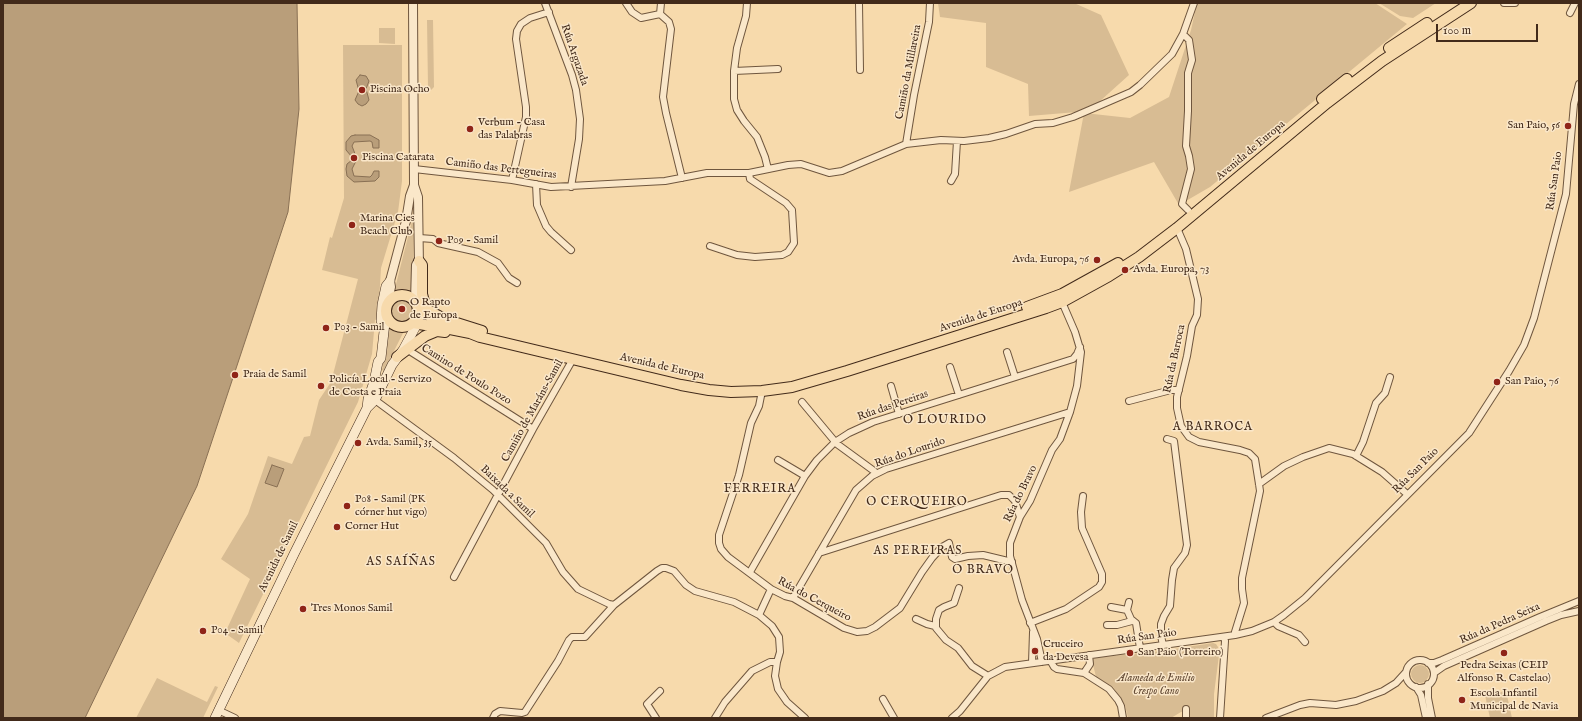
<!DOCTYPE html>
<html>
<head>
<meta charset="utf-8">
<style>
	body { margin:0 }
	#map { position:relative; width:1582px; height:721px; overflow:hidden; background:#f7daac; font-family:"IM FELL English",serif }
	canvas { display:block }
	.frame { position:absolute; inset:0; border:4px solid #422a1a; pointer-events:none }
	.scale { position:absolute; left:1436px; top:24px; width:102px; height:18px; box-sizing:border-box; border:2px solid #422a1a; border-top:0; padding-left:5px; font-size:12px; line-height:14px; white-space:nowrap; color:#422a1a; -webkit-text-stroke:3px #fae7c9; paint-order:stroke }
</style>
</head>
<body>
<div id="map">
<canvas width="1582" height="721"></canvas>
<div class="frame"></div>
<div class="scale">100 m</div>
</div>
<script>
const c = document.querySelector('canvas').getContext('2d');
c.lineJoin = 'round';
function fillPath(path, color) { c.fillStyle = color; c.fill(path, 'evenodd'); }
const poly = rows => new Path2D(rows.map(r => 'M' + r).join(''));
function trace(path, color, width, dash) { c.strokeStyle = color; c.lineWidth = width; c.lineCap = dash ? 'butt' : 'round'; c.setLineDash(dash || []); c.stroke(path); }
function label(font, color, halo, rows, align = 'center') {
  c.font = font + ' "IM FELL English",serif'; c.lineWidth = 3; c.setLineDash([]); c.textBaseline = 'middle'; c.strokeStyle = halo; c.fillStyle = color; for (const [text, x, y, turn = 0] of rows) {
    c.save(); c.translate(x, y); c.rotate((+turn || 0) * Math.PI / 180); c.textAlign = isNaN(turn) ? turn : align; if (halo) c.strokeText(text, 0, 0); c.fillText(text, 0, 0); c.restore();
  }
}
fillPath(poly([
	[938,3,1074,3,1101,15,1129,75,1089,111,1029,116,1028,84,986,67,986,23,940,17],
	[1197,3,1375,3,1407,24,1210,187,1179,205,1154,162,1069,192,1084,113,1130,118,1169,97,1191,30],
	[1379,3,1436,3,1413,18,1400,16],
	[427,20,433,20,434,87,431,90,428,87],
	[379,28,395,28,395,44,379,43],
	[343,45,402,45,402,181,398,212,381,268,378,319,375,320,372,354,358,402,239,643,225,633,250,579,221,559,248,514,268,456,292,464,304,437,310,436,319,400,331,382,358,279,322,270,330,237,332,238,344,198],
	[414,189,413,294,404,290,394,292,412,221],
	'391 310a11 11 0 1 1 22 0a11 11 0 1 1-22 0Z',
	[389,326,396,330,404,331,384,371,382,370],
	[1213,643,1216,644,1218,647,1219,655,1214,694,1214,718,1189,718,1188,710,1181,712,1171,718,1128,718,1125,705,1113,687,1096,677,1092,660,1093,658,1161,651],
	'1411 674a9 9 0 1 1 18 0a9 9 0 1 1-18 0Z',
	[157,678,207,702,215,686,218,687,203,718,136,718],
	[1506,691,1512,718,1490,718,1485,695]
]), '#d8bc93');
const water = poly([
	[3,3,297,3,299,109,288,212,197,486,85,718,3,718,3,3],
	[360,75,366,76,369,81,366,89,369,100,366,104,362,106,358,104,355,100,359,91,356,80,360,75],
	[355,135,370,135,379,140,379,148,373,148,372,142,370,141,354,142,352,146,357,159,352,169,354,176,370,177,372,175,374,171,379,171,379,177,375,181,354,182,347,176,346,169,347,164,352,160,352,157,346,150,346,142,351,136,355,135],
	[272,465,284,469,277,487,265,483,272,465]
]);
fillPath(water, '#b99e7a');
trace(water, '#897054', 1);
const minor = poly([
	[545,3,572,75,576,90,580,119,579,139,571,187],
	[626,3,632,12,641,18,660,14],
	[859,3,860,70],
	[1504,3,1515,3],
	[1570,13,1575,3],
	[660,14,669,22,671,29,663,97,666,113,682,178],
	[660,14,661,3],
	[1183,34,1194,3],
	[734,71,737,48,746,16,747,3],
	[906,144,914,95,929,22,930,3],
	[414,169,512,180,551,187,665,181,707,173,749,173,788,165,801,164,829,173,842,171,906,144,941,140,964,141,989,138,1006,134,1035,124,1053,123,1073,117,1131,92,1140,85,1172,54,1183,34,1189,40,1192,60,1188,73,1188,111,1186,146,1189,156,1191,169,1182,204,1188,210],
	[768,169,765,157,757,137,744,121,737,110,734,99,734,71,778,69],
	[512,180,526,117,526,107,516,39,517,31,521,24,530,18,549,12],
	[951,181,955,174,957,141],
	[536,184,537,205,546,226,551,232,571,250],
	[1177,228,1186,249,1198,299,1197,315,1192,326,1187,356,1177,397,1177,408,1181,426,1189,437,1199,442,1240,450,1249,453,1255,459,1259,484,1260,491,1242,578,1242,589,1244,603,1235,632,1235,635],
	[419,238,433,239,438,243,478,252,498,263,509,278,517,283],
	[710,246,737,255,755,257,782,255,788,252,794,243,792,210,786,203,750,179,749,173],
	[408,350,533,429],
	[1007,352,1015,377],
	[950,367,959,395],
	[891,386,899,414],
	[762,391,759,406,751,423,739,475,719,535,719,543,721,549,728,557,771,589,785,596,793,598,844,628,857,632,867,631,875,627,900,608,922,572,932,558,942,547,949,543,952,557,955,559,968,556,983,555,1012,562],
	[375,400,454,458,493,490,546,543,563,572,578,589,609,604,614,605,657,571,662,568,666,568,674,571,686,585,695,591,734,602,759,615,772,626,779,637,780,652,777,662,775,676,778,689,787,702,805,718],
	[1129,401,1171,390,1179,390],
	[802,402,837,444,874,471,876,474],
	[1356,456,1363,442,1376,403,1385,393,1390,377],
	[778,460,805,476],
	[1259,484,1284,466,1303,457,1329,448,1353,454,1361,459,1382,472,1407,494],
	[819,553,1001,495,1009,495,1015,501,1020,517],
	[750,572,805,476,817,460,835,442,849,433,873,422,1073,359,1077,354,1080,347],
	[454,577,533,429,573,359],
	[959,588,954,603,944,607,939,610,936,619,936,628,946,640,958,648,972,666,988,676],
	[793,598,856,490,872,476,886,469,1070,412],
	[1129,602,1127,610,1131,619,1136,623,1140,648],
	[1111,607,1127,610],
	[759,615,771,589],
	[916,619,927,624,935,626],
	[1274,622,1278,626,1299,635,1305,642],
	[1030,623,1066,609,1099,587,1102,582,1102,574,1082,528,1081,512,1083,496],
	[1107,625,1117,625,1132,621],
	[1163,645,1161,636,1161,624,1164,616,1170,606,1172,580,1174,568,1185,553,1187,545,1174,441,1167,439],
	[1050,660,1054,667,1057,669,1084,673,1109,689,1118,700,1121,706,1123,718],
	'1406 674a14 14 0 1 1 28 0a14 14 0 1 1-28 0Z',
	[1042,662,1037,639,1022,600,1010,556,1010,543,1020,517,1030,501,1052,450,1060,439,1070,412,1077,386,1081,352,1075,332,1062,302],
	[1032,663,1033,632],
	[1428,663,1434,663,1442,660,1540,617,1579,601],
	[1084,673,1090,664,1089,655],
	[1434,673,1444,666,1546,621,1561,615,1579,611],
	[1428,684,1428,698,1432,718],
	[1416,687,1421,695,1426,718],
	[883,699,894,718],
	[218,710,235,718],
	[493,718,495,714,500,711,522,713,525,712,558,661,569,640,572,637,585,637,614,605],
	[656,718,647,704,660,691],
	[715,718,725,702,752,671,770,662,777,662],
	[952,718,960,711,988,676,1005,667,1235,635,1252,631,1274,622,1284,615,1305,598,1469,433,1509,371,1524,345,1534,318,1566,194,1574,104,1579,84],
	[1186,718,1186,709],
	[1220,718,1225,641,1224,637],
	[1266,718,1300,705,1310,703,1336,705,1356,701,1383,691,1396,683,1406,672]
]);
const tertiary = poly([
	[414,185,418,197,419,267],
	[388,301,391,287,390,281,406,221,410,196,414,185,413,3],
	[415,301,416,265,417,263]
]);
const secondary = poly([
	[381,321,382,305,386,286,390,281],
	[367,408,368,399,374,382,378,362,381,358,386,314],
	[215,718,294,554,367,408,375,400,392,365,403,350,417,324,421,309]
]);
const primary = poly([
	[1389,48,1427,23],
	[1322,99,1347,79],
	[419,261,422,265,422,294,425,305,428,310,444,319,482,331],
	'386 311a16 16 0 1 1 32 0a16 16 0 1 1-32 0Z',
	[418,307,430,316,449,324],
	[1027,307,1062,294,1118,263],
	[413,323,450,329,470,333,480,337,681,385,709,390,731,392,762,391,792,387,847,371,1046,308,1062,302,1109,276,1139,257,1177,228,1327,103,1382,61,1471,3],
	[397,357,425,336,437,331,445,332]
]);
trace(minor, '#6f563e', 8);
trace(tertiary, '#6f563e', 10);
trace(secondary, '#422a1a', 10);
trace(primary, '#422a1a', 12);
trace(minor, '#fae7c9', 6);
trace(tertiary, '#fae7c9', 8);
trace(secondary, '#fae7c9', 9);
trace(primary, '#f7daac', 10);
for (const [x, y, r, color] of [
	[362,90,4,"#8f2418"],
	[1568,126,4,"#8f2418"],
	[470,129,4,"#8f2418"],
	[354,158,4,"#8f2418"],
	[352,225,4,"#8f2418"],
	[439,241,4,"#8f2418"],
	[1097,260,4,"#8f2418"],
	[1125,270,4,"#8f2418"],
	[402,309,4,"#8f2418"],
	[326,328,4,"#8f2418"],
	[235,375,4,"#8f2418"],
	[1497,382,4,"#8f2418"],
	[321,386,4,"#8f2418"],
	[358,443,4,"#8f2418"],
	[347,506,4,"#8f2418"],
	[337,527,4,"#8f2418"],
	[303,609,4,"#8f2418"],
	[203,631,4,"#8f2418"],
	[1035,651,4,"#8f2418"],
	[1130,653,4,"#8f2418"],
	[1504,653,4,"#8f2418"],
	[1462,700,4,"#8f2418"]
]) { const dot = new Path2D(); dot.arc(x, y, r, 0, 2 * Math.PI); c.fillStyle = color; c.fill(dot); trace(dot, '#fae7c9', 1.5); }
label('11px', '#422a1a', '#fae7c9', [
	["Rúa Argazada",574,55,71],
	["Camiño da Millareira",909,72,-79],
	["Avenida de Europa",1251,151,-40],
	["Camiño das Pertegueiras",501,169,7],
	["Rúa San Paio",1555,181,-82],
	["Avenida de Europa",981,316,-18],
	["Rúa da Barroca",1175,359,-78],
	["Avenida de Europa",662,367,13],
	["Camino de Poulo Pozo",466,375,32],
	["Rúa das Pereiras",893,406,-19],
	["Camiño de Maráns-Samil",533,411,-61],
	["Rúa do Lourido",910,453,-19],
	["Rúa San Paio",1416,471,-45],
	["Baixada a Samil",507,492,44],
	["Rúa do Bravo",1021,494,-64],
	["Avenida de Samil",279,557,-64],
	["Rúa do Cerqueiro",814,600,28],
	["Rúa da Pedra Seixa",1500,624,-24],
	["Rúa San Paio",1147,637,-8]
]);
label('11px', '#422a1a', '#fae7c9', [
	["Piscina Ocho",370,90],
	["Verbum - Casa",478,123],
	["das Palabras",478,136],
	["San Paio, 56",1560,126,"right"],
	["Piscina Catarata",362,158],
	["Marina Cies",360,219],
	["Beach Club",360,232],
	["P09 - Samil",447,241],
	["Avda. Europa, 76",1089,260,"right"],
	["Avda. Europa, 73",1133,270],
	["O Rapto",410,303],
	["de Europa",410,316],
	["P03 - Samil",334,328],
	["Praia de Samil",243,375],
	["Policía Local - Servizo",329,380],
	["de Costa e Praia",329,393],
	["San Paio, 76",1505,382],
	["Avda. Samil, 35",366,443],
	["P08 - Samil (PK",355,500],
	["córner hut vigo)",355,513],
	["Corner Hut",345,527],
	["Tres Monos Samil",311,609],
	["P04 - Samil",211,631],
	["Cruceiro",1043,645],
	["da Devesa",1043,658],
	["San Paio (Torreiro)",1138,653],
	["Pedra Seixas (CEIP",1504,666,"center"],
	["Alfonso R. Castelao)",1504,679,"center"],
	["Escola Infantil",1470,694],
	["Municipal de Navia",1470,707]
], 'left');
label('italic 11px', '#604732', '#fae7c9', [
	["Alameda de Emilio",1156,679],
	["Crespo Cano",1156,692]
]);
c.letterSpacing = '1px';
label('12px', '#422a1a', '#fae7c9', [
	["O LOURIDO",945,421],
	["A BARROCA",1213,428],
	["FERREIRA",760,490],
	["O CERQUEIRO",917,503],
	["AS PEREIRAS",918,552],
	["AS SAÍÑAS",401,563],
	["O BRAVO",983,571]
]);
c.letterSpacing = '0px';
</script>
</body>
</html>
